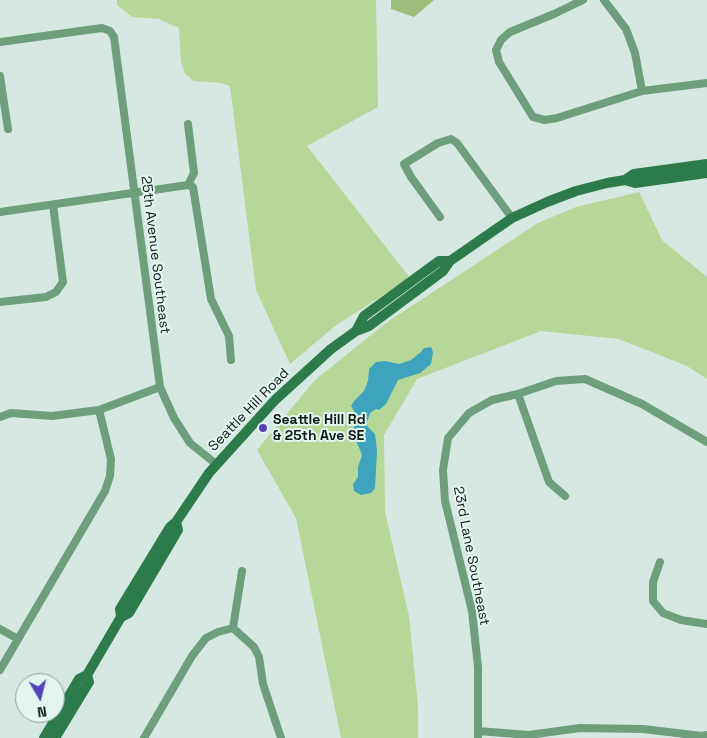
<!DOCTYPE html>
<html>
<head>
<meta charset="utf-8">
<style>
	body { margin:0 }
	#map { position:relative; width:707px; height:738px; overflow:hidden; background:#d5e9e2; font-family:"Space Grotesk",sans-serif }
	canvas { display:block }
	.north { position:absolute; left:15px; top:673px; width:50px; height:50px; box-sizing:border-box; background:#e2f6f0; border:1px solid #8f9e9a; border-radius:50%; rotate:172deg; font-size:14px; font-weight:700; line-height:20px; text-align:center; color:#131a18 }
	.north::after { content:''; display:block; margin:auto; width:18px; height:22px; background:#5643bb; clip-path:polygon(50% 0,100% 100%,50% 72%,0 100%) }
</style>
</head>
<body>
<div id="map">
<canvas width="707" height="738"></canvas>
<div class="north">N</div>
</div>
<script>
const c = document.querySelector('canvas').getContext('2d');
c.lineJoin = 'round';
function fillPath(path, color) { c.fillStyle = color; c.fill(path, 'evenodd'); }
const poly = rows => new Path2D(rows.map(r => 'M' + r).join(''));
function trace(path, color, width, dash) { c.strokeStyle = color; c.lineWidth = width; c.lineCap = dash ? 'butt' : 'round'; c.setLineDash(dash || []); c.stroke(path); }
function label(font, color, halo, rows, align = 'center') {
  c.font = font + ' "Space Grotesk",sans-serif'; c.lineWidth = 4; c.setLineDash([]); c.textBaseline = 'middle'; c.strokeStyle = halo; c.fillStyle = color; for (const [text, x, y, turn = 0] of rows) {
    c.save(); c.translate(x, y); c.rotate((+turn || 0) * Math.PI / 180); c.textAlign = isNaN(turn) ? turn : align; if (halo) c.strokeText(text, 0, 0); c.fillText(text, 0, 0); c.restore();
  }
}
fillPath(poly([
	[117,0,376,0,378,107,307,146,410,278,335,326,290,364,256,290,230,86,221,83,194,81,185,74,181,61,179,28,159,19,132,17,117,5],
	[639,192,662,240,707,277,707,379,687,366,619,339,541,331,417,379,384,435,385,512,409,616,418,707,418,738,341,738,296,518,257,450,315,380,386,323,538,223,576,207]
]), '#b5d797');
fillPath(poly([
	[391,0,434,0,414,17,391,9]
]), '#9bbe7b');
fillPath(poly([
	[431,347,433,352,431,364,420,373,398,380,386,404,379,410,376,409,370,413,366,425,375,434,377,451,375,488,371,493,361,495,354,491,353,484,358,477,358,467,362,455,358,445,352,434,353,428,358,423,358,418,351,406,355,400,364,391,368,381,369,369,376,362,385,361,399,364,411,360,421,352,424,348]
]), '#3ea4be');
trace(poly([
	[583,0,554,14,510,32,501,40,496,50,499,62,533,117,545,120,557,118,642,91,707,83],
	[604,0,626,29,635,53,642,91],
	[0,42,102,28,110,31,114,37,160,387,174,418,190,443,216,464],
	[0,76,8,129],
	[188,185,194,173,188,124],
	[0,212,188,185,193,187,211,299,229,336,231,360],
	[440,217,411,177,404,164,438,143,451,139,457,143,512,218],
	[0,302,46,297,56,292,63,282,53,205],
	[518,394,549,482,565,496],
	[0,417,11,413,52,416,99,410,160,387],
	[660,562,653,582,653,601,663,613,681,620,707,624],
	[233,628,254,647,259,657,263,684,281,738],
	[233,628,242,571],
	[0,629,18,639],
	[0,670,105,491,110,476,111,459,99,410],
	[478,731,529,735,580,728,643,729,702,736,707,735],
	[144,738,192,656,206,638,218,632,233,628],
	[478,738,478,667,472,611,445,501,443,470,448,438,469,413,492,400,518,394,556,381,585,379,642,404,707,442]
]), '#6f9e7c', 8);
trace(poly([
	[625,180,635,183,707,173],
	[356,331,364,316,439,261,450,261],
	[121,617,120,609,170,527,176,522,209,473,275,400,331,349,356,331,369,326,443,271,450,261,512,218,547,202,576,191,607,183,625,180,634,174,707,164],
	[44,738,79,679,87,675,121,617,129,613,178,530,176,522],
	[55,738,89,682,87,675]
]), '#2d7b4a', 10);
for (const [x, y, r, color] of [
	[263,428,5,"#5643bb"]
]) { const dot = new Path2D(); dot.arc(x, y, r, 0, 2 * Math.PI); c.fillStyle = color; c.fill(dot); trace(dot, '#e2f6f0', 2); }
label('14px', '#131a18', '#e2f6f0', [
	["25th Avenue Southeast",155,255,83],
	["Seattle Hill Road",249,410,-46],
	["23rd Lane Southeast",471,556,79]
]);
label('bold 14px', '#131a18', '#e2f6f0', [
	["Seattle Hill Rd",273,420],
	["& 25th Ave SE",273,436]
], 'left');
</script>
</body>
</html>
